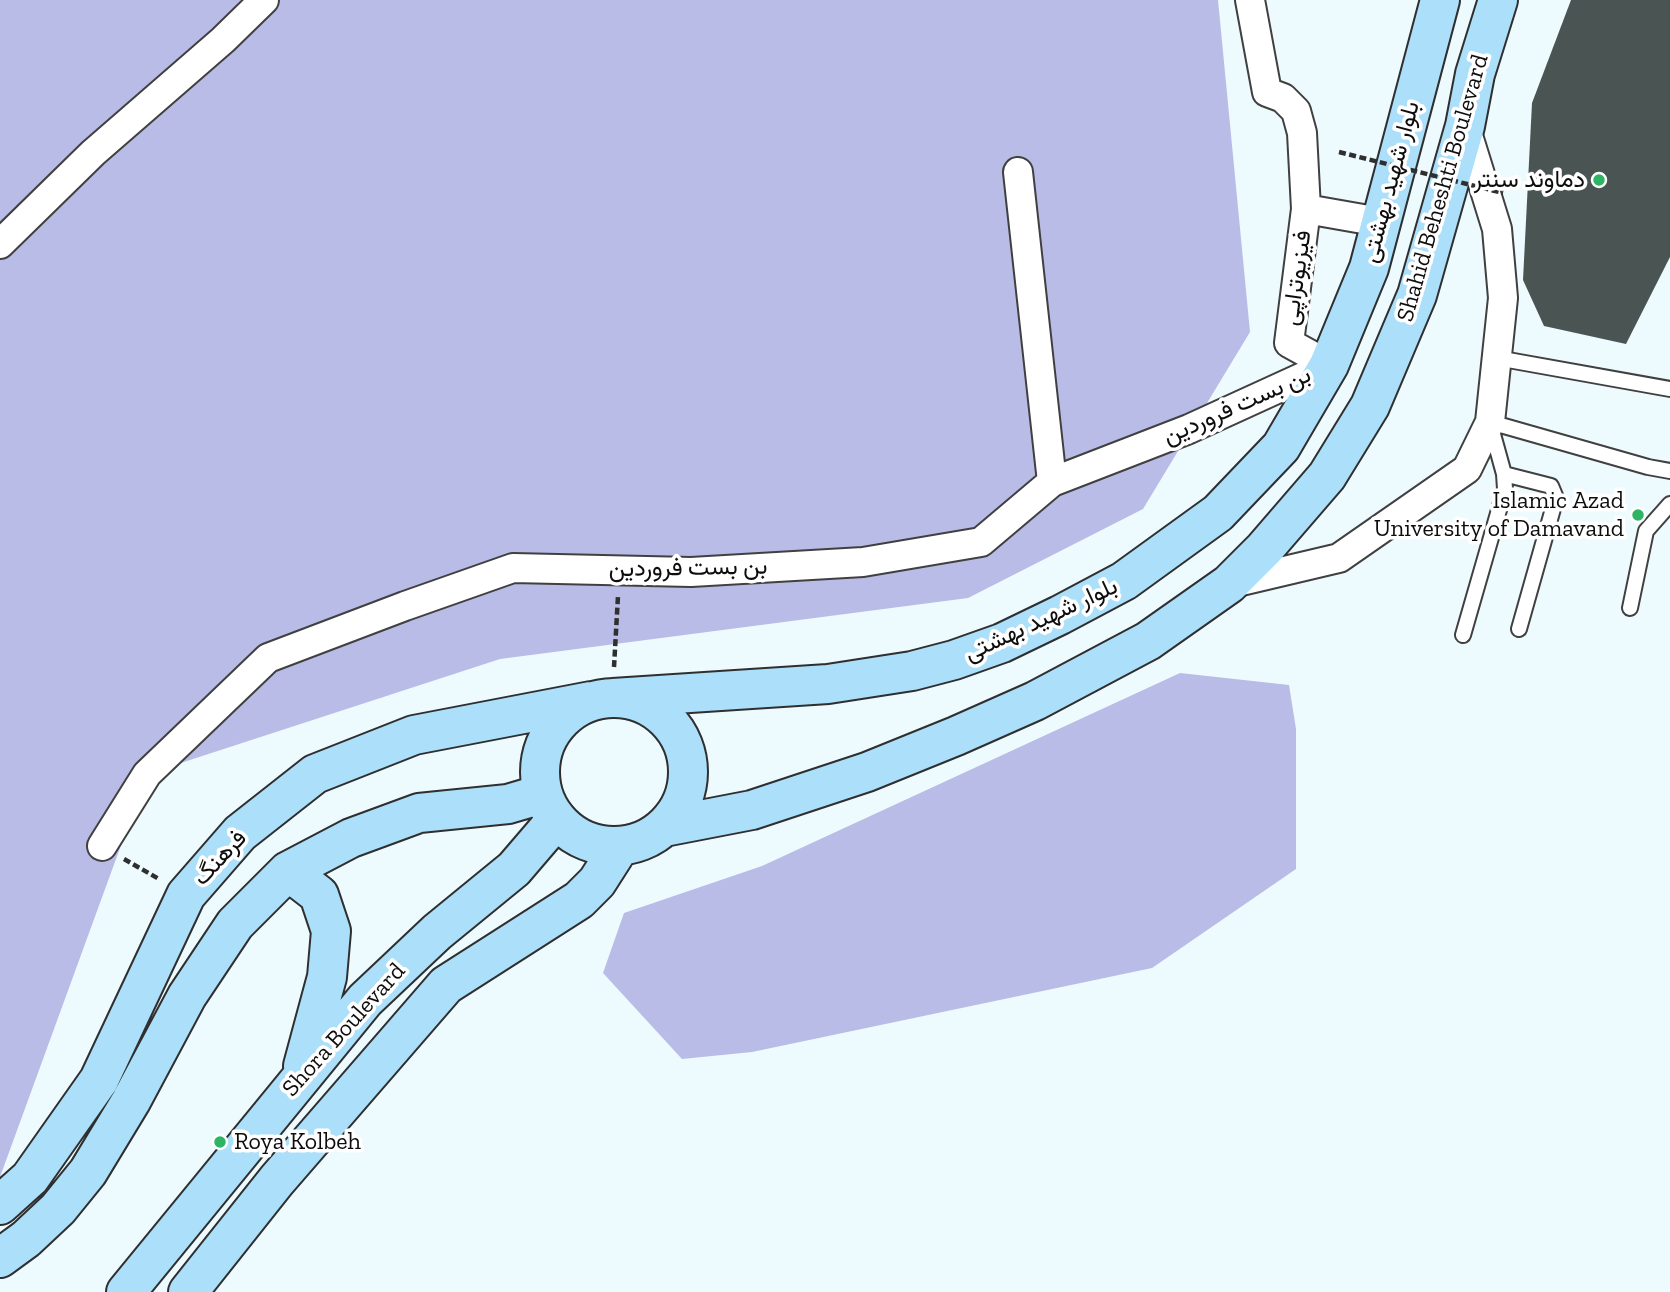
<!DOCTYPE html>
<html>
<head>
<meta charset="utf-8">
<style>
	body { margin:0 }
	canvas { display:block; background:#edfafe }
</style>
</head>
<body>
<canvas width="1670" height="1292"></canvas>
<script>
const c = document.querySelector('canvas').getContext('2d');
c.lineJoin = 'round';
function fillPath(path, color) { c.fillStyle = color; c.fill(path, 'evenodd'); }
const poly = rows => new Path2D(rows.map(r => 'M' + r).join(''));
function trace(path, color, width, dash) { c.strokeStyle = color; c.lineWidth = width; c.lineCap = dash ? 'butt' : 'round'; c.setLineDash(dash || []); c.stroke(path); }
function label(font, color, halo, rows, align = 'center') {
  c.font = font + ' "Zilla Slab",Vazirmatn,serif'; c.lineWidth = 7; c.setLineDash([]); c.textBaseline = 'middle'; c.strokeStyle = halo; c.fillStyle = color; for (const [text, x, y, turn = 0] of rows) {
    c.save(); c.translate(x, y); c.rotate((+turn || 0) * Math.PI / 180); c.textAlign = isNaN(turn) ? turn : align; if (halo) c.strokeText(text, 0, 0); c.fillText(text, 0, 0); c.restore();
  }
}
fillPath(poly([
	[0,0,1218,0,1250,332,1143,509,968,598,500,659,147,774,0,1177],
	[1180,673,1289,685,1296,729,1296,869,1152,968,752,1052,682,1059,603,973,624,913,762,866]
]), '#b9bce6');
fillPath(poly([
	[1571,0,1670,0,1670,257,1626,344,1544,326,1523,280,1532,103]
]), '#4a5553');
const lane = poly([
	[1497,358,1670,389],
	[1490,422,1648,467,1670,471],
	[1504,474,1551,486,1556,498,1519,629],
	[1630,608,1646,531,1670,504],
	[1463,635,1505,489,1504,474,1491,427]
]);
const street = poly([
	[1250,0,1267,92,1283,98,1296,111,1302,133,1306,209,1289,343,1329,365],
	[1018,172,1052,482],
	[1306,209,1380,222],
	[0,244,93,153,223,40,264,0],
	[1229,584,1339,558,1467,469,1490,422,1503,298,1497,229,1465,126],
	[102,846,147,774,268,658,405,606,513,568,691,572,863,562,981,542,1052,482,1189,429,1329,365]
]);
const secondary = poly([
	[613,698,828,684,912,671,954,660,1002,643,1060,615,1124,581,1218,513,1281,447,1329,365,1369,268,1440,0],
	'540 772a74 74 0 1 1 148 0a74 74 0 1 1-148 0Z',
	[664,827,752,810,867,772,956,736,1035,701,1148,641,1229,584,1264,549,1327,476,1370,406,1417,295,1465,126,1475,74,1498,0],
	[288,871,319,895,331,931,327,977,303,1066],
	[0,1205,30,1178,99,1080,186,895,240,833,315,774,414,735,591,701],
	[0,1258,26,1239,58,1209,88,1172,131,1101,187,996,235,924,288,871,351,838,419,813,508,804,542,794],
	[126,1292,365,1000,437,932,514,869,556,820],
	[188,1292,277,1180,446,985,579,900,597,882,620,846]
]);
trace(lane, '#404040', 18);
trace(street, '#404040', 32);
trace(secondary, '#2f2f2f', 42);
trace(poly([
	[614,667,618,596],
	[124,859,159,879]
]), '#2f2f2f', 4.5, [7, 3.5]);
trace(lane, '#fff', 14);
trace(street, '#fff', 28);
trace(secondary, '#acdffa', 38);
trace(poly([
	[1339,152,1503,193]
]), '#2f2f2f', 4.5, [7, 3.5]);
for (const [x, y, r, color] of [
	[1599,180,7,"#2db464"],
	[1638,515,7,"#2db464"],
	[220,1142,7,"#2db464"]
]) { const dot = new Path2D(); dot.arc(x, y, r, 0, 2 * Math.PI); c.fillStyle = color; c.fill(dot); trace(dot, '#fff', 2.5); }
label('24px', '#0d0d0d', '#fff', [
	["دماوند سنتر",1585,180],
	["Islamic Azad",1624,501],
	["University of Damavand",1624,529],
	["Roya Kolbeh",234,1142,"left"]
], 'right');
label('24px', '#0d0d0d', '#fff', [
	["بلوار شهید بهشتی",1391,182,-75],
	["Shahid Beheshti Boulevard",1443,188,-74],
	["فیزیوتراپی",1297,278,-82],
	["بن بست فروردین",1237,406,-24],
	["بن بست فروردین",688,568,-1],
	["بلوار شهید بهشتی",1041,620,-25],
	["فرهنگ",220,858,-47],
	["Shora Boulevard",344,1030,-48]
]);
</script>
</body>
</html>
